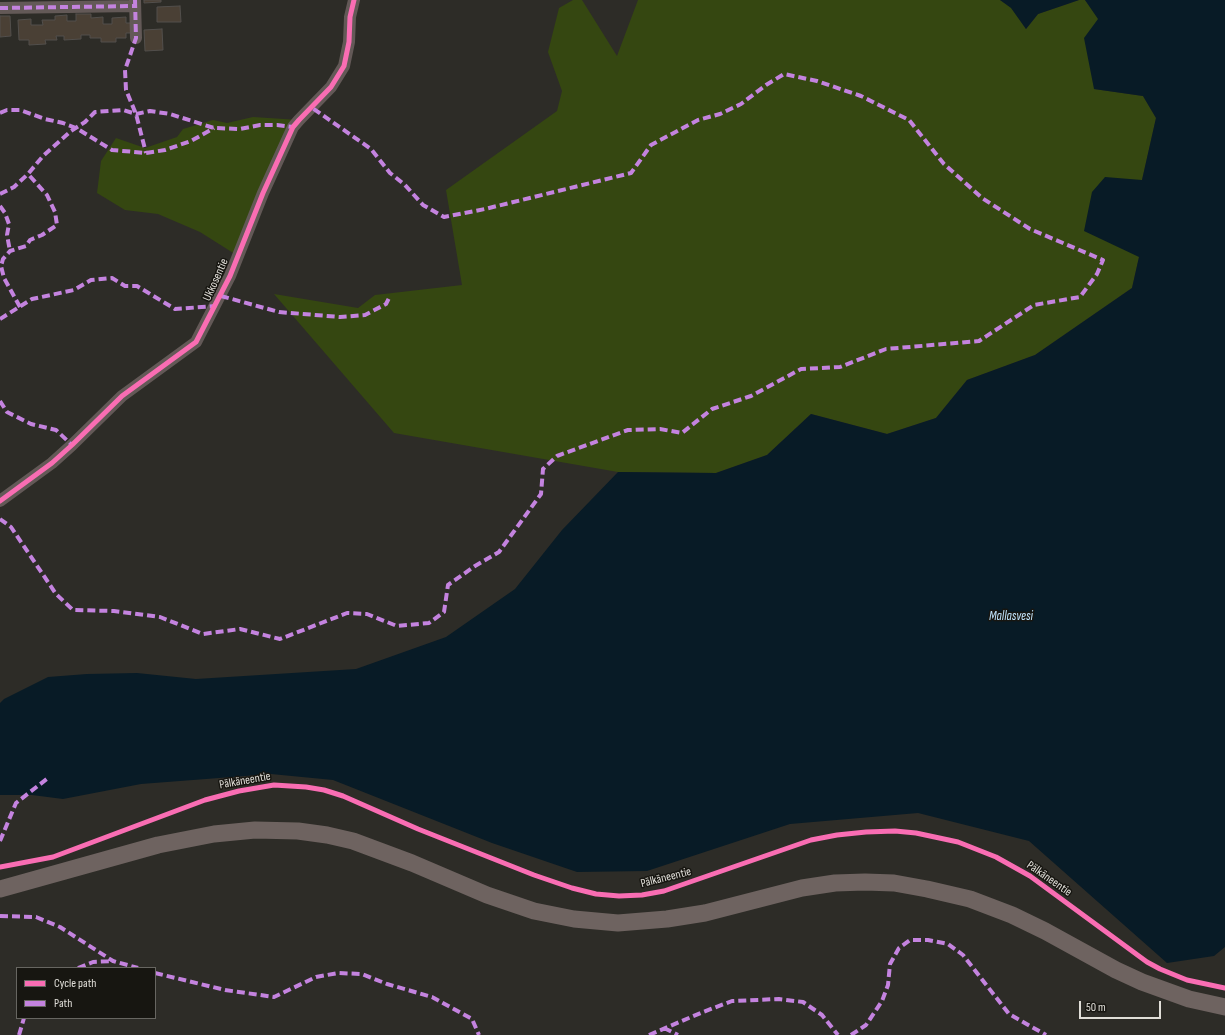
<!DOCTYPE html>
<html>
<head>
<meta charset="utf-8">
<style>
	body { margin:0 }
	#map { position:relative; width:1225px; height:1035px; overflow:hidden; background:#2d2c27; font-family:"Sofia Sans Condensed",sans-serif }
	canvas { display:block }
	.legend { position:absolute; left:16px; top:967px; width:140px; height:52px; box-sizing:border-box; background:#171611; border:1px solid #676661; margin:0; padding:5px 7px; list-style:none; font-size:12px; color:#e0ded8 }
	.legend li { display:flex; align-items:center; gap:8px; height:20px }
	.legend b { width:20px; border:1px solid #676661 }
	.scale { position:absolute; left:1079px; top:1001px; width:82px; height:18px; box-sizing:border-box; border:2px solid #e0ded8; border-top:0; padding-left:5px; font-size:12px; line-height:14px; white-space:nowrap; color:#e0ded8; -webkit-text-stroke:3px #171611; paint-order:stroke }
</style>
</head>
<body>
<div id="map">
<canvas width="1225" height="1035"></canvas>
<ul class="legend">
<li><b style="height:5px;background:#f96db3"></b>Cycle path</li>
<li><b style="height:5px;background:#c483df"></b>Path</li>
</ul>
<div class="scale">50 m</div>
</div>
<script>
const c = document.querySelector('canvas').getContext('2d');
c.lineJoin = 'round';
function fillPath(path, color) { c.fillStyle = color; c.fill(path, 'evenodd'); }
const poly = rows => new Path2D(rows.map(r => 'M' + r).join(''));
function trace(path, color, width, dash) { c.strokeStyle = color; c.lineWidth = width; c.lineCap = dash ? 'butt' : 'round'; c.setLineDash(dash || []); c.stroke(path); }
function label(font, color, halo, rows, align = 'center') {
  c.font = font + ' "Sofia Sans Condensed",sans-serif'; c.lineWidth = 3; c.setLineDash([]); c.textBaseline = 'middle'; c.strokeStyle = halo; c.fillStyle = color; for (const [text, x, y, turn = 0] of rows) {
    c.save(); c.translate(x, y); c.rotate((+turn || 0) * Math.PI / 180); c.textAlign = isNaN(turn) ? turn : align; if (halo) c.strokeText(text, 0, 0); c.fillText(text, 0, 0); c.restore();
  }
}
fillPath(poly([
	[573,0,582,0,617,56,638,0,1000,0,1011,7,1026,29,1038,14,1079,0,1085,0,1099,19,1094,89,1143,96,1156,118,1142,180,1139,257,1132,288,1035,355,967,380,936,418,887,434,811,414,767,455,716,473,618,472,394,433,274,294,358,308,375,295,462,285,446,190,557,111,562,91,548,52,559,8],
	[253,117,299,120,238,256,200,232,158,214,125,210,97,193,101,161,116,138,145,148,177,137,183,129,213,120,227,123]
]), '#354711');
fillPath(poly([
	[1000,0,1079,0,1038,14,1026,29,1011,8],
	[1085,0,1225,0,1225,947,1214,956,1167,963,1029,841,918,813,790,824,647,871,577,872,492,843,333,780,271,774,141,784,63,799,32,795,0,795,0,703,4,699,48,677,87,674,137,673,196,679,356,669,446,637,515,589,562,530,618,472,716,473,767,455,811,414,887,434,936,418,967,380,1035,355,1132,288,1139,257,1084,231,1092,192,1105,177,1142,180,1156,118,1143,96,1094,89,1084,38,1098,19]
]), '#081b26');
const building = poly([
	[144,0,161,0,161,2,144,3,144,0],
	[180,6,181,22,157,22,157,7,180,6],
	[76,14,91,14,91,18,103,17,103,24,112,24,112,18,126,17,126,23,131,23,132,33,126,33,126,38,116,38,116,42,101,42,101,38,90,38,90,35,81,35,81,39,64,40,64,36,56,36,57,40,45,40,46,44,29,45,29,40,19,40,18,20,31,19,31,25,43,25,42,20,55,20,55,16,67,15,67,21,76,21,76,14],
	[0,16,10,16,11,36,0,37,0,16],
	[162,29,163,50,145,51,144,30,162,29]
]);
fillPath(building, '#4a4035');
trace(building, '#524f4c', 1);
trace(poly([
	[135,0,136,38],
	[0,8,135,6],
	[0,501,52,463,72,445,122,396,196,342,230,276,263,193,293,127,299,120,331,87,344,66,349,42,350,17,354,0]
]), '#635957', 12);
trace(poly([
	[0,889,158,845,214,834,255,830,298,831,327,835,353,841,412,863,487,895,534,911,574,919,618,923,667,919,705,913,802,888,835,883,865,882,894,883,927,889,970,899,1012,915,1045,931,1116,970,1142,982,1189,999,1225,1007]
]), '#6e6360', 17);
trace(poly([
	[135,0,136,38,125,70,126,90,136,114,146,153],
	[0,8,135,6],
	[0,113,7,110,20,110,45,119,63,123,76,128,112,150,146,153,165,150,191,141,214,128],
	[0,194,14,187,28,174,43,156,71,131,85,122,95,112,123,110,136,114,150,111,170,114,214,128,240,129,260,125,277,125,293,127],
	[0,206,5,213,9,224,7,235,10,251],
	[221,296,279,312,340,317,365,315,386,304,390,296],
	[20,307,4,278,1,266,3,259,10,251,26,246,30,240,42,235,57,225,55,212,47,195,28,174],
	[0,319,32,299,74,290,91,280,112,278,125,286,137,286,175,309,216,306],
	[0,401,7,412,31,424,56,430,72,445],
	[0,519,11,527,56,594,73,610,114,611,160,617,203,634,240,629,280,639,347,613,367,614,397,626,429,623,444,612,448,585,475,566,499,552,541,494,543,469,557,456,628,430,660,429,682,433,712,409,751,396,801,369,840,367,886,349,979,341,1034,305,1080,297,1097,274,1103,260,1030,229,982,198,944,164,909,120,861,96,817,81,784,74,766,85,741,104,720,114,698,120,651,145,631,173,485,209,444,217,423,205,405,185,390,173,371,149,311,107],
	[0,841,16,803,48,778],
	[0,916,36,917,60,927,113,961,138,968],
	[78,968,93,962,113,961],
	[155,973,225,990,274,997,316,977,338,973,362,974,387,984,432,997,472,1019,479,1035],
	[664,1028,678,1035],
	[19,1035,24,1018],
	[649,1035,703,1012,732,1001,779,999,803,1002,822,1015,838,1035],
	[851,1035,866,1025,882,1001,888,985,890,964,899,948,910,940,928,940,948,944,963,955,1009,1014,1046,1035]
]), '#c483df', 4, [8, 4]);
trace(poly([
	[0,501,52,463,72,445,122,396,196,342,230,276,263,193,293,127,299,120,331,87,344,66,349,42,350,17,354,0],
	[0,867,53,857,205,800,239,791,274,785,306,787,324,790,343,796,418,829,534,875,572,888,596,894,619,896,642,895,664,891,811,840,837,835,866,832,895,831,916,833,958,842,996,857,1030,876,1147,962,1160,969,1187,980,1225,988]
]), '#f96db3', 5);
label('12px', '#e0ded8', '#171611', [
	["Ukkosentie",216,280,-66],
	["Pälkäneentie",245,781,-10],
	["Pälkäneentie",666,878,-14],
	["Pälkäneentie",1049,879,35]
]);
label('italic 13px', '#c0e3fb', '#171611', [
	["Mallasvesi",1011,617]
]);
</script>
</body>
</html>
